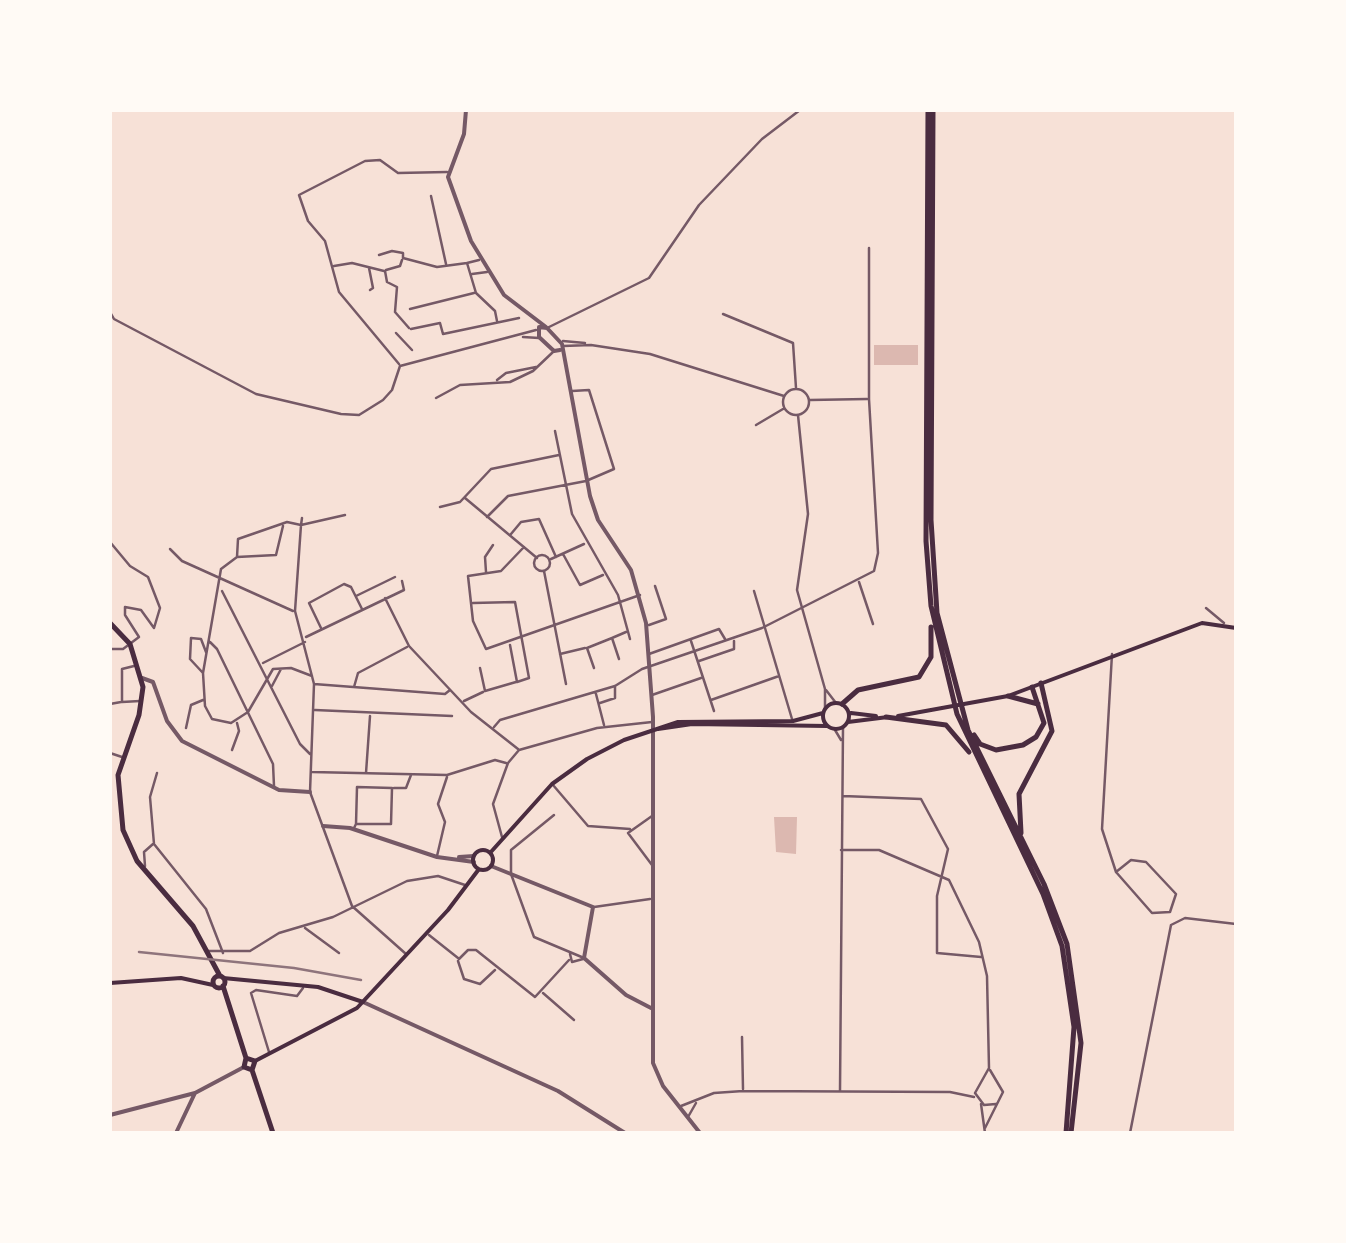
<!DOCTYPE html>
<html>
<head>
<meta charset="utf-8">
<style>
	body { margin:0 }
	#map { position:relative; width:1346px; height:1243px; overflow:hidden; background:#f7e1d7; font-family:Barlow,sans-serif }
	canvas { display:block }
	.frame { position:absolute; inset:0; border:112px solid #fffaf5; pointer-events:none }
</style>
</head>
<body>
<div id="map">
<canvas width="1346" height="1243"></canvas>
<div class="frame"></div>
</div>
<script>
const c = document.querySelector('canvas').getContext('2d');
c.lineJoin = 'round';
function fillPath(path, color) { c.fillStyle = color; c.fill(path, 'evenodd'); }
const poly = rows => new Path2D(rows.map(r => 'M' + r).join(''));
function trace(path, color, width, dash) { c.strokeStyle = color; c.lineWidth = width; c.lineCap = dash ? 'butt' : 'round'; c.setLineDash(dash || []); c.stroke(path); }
fillPath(poly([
	[874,345,918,345,918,365,874,365],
	[774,817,797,817,796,854,776,852]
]), '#dcb8b0');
trace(poly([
	[431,196,446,264],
	[379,255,392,251,403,253,403,258,437,267,467,263],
	[479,260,467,263,476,293,495,311,497,321],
	[334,266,352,263,384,271],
	[369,268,373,288,370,290],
	[386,270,400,266,402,260],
	[385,271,387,282,397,287,395,312,409,328],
	[472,274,487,272],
	[410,309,474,293],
	[110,312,114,319,256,394,341,414,359,415,383,400,392,390,400,366,536,330],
	[723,314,793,343,796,388],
	[547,328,649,278,699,205,762,139,800,110],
	[411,329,440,323,443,334,519,318],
	[396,333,412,350],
	[523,337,539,338],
	[563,341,585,343],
	[563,346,591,345,650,354,784,396],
	[399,364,339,292,325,241,308,221,299,195,365,161,380,160,398,173,447,172],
	[497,380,506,373,536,367],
	'783 402a13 13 0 1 1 26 0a13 13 0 1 1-26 0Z',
	[436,398,460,385,510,382,533,371,553,352],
	[810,400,867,399],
	[798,415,808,514,797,590,825,689,825,709],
	[756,425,783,409],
	[555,431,572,514,618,595,630,639],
	[465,498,537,558],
	[440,507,460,502,491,469,559,455],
	[487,517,508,496,586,481,614,469,589,390,572,391],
	[302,518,301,525,345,515],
	[283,526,276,555,237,557,221,569,203,673,205,706,212,719,231,723,248,712,273,669,291,668,312,676],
	[511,534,521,522,539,519,556,557],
	[110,542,130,566,148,577,160,608,154,628,141,610,125,607,125,615,139,637,123,649,110,649],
	[524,547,501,571,468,576,473,621,486,649,640,595],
	[170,549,182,561,293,611],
	[563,554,580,585,603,575],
	'534 563a8 8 0 1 1 16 0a8 8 0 1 1-16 0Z',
	[237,557,238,539,287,522,301,525,295,611,314,684,310,792,352,906,406,954],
	[551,559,584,544],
	[544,571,566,684],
	[486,572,485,557,493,545],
	[859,582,873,624],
	[222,591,300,744,310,754],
	[754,591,792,719],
	[356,596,395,577],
	[385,598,409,646,471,712,518,749],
	[473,603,515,602,529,678,517,682,510,645],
	[1206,608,1224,623],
	[649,625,666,619,655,586],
	[321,628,309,603,344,584,351,587,362,609],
	[306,637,404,590,402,581],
	[691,641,714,711],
	[210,642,217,649,273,764,274,786],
	[560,654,585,648],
	[649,654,719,629,725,639],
	[1112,654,1102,829,1116,872,1131,860,1146,862,1176,894,1170,912,1152,913,1116,872],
	[619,659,612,638,626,632],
	[699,661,734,649,734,641],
	[263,663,305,642],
	[134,666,122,669,122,702,140,701],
	[480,668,485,691,516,682],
	[594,668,587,648,612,638],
	[203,673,190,659,191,638,201,639,206,652],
	[314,684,445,694,450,690],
	[272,686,281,669],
	[354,687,358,673,407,647],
	[826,690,836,703],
	[596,694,604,725],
	[652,695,701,678],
	[711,700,779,676],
	[464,701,483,692],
	[600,703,615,698,615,687],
	[110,704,121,702],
	[315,710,452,716],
	[494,727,500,720,615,686,642,669,762,628,874,571,878,553,869,399,869,248],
	[186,728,191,705,203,700],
	[835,730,841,740],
	[232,750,239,731,237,723],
	[110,753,122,757],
	[312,772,447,775,495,760,506,763],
	[157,773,150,797,154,844,206,909,223,953],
	[366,773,370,716],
	[553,785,588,826,630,829],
	[394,788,406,788,411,775],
	[843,796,921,799,948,849,937,896,937,953,981,957],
	[554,815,511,850,511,874,534,937,584,958],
	[652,816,628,833,652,865],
	[354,828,356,824,391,824,392,788,357,787,356,824],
	[502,837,493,804,508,763,519,750,597,728,652,722],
	[841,850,879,850,949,880,979,942,987,976,989,1068,975,1093,984,1105,996,1104],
	[437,856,445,822,438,804,447,777],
	[145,866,144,852,153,844],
	[594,907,650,899],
	[305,928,339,953],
	[429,935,458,958],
	[207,951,250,951,279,933,333,917,407,881,438,876,465,885],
	[570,954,572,962,583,959],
	[459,959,468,950,476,950,535,997,569,960],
	[458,961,464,979,480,984,495,970],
	[543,993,574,1020],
	[742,1037,743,1089],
	[269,1052,251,993,256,990,297,996,303,988],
	[840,1091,843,728],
	[981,1104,985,1133],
	[681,1106,714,1093,743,1091,950,1092,974,1097],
	[688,1117,696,1103],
	[985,1128,1003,1092,990,1070],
	[1130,1133,1171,925,1185,918,1236,924]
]), '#755966', 2.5);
trace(poly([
	[466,110,464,134,448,177,471,241,504,295,546,327],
	[560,350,554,351,539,337,539,327,547,328,562,344,590,496,598,520,631,570,646,623,653,717,653,1063,663,1086,700,1133],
	[142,678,153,682,167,721,182,741,279,790,310,792],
	[323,826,350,828,437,857,474,862],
	[459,857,474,856],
	[491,866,593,907,584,958,626,995,651,1008],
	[363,1002,558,1091,625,1133],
	[110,1115,195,1093,244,1067],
	[176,1133,195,1093]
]), '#755966', 4);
trace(poly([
	'823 716a13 13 0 1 1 26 0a13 13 0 1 1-26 0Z',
	[851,713,876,716],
	[898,716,1008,696,1202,623,1236,628],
	[848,722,888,717],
	[658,729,692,724,827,726],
	'473 860a10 10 0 1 1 20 0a10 10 0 1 1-20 0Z',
	[490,853,552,784,587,759,624,740,678,722,793,721,823,713],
	[223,978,318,987,363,1002],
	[110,983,181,978,213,985],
	[255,1061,357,1008,448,910,479,869]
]), '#4a2c40', 4);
trace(poly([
	[110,623,130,644,143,687,139,715,118,775,123,830,137,861,193,926,220,976],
	'213 982a6 6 0 1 1 12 0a6 6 0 1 1-12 0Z',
	[223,986,246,1058],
	[246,1058,255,1061,252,1070],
	[246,1058,244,1067,252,1070],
	[252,1070,273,1133]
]), '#4a2c40', 5);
trace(poly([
	[928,110,926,541,931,606,957,714,1043,894,1062,946,1074,1027,1066,1133],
	[933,110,931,520,937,613,968,730,1044,884,1067,944,1081,1043,1071,1133],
	[1008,696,1038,704],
	[842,704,858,690,919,677,931,657,931,627],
	[886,717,946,725,969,752],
	[974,735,980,744,996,750,1023,745,1036,737,1044,723,1032,687],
	[1021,833,1019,794,1052,731,1041,683]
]), '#4a2c40', 5);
trace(poly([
	[139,952,294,968,361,980]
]), '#8f747c', 2.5);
</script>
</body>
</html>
